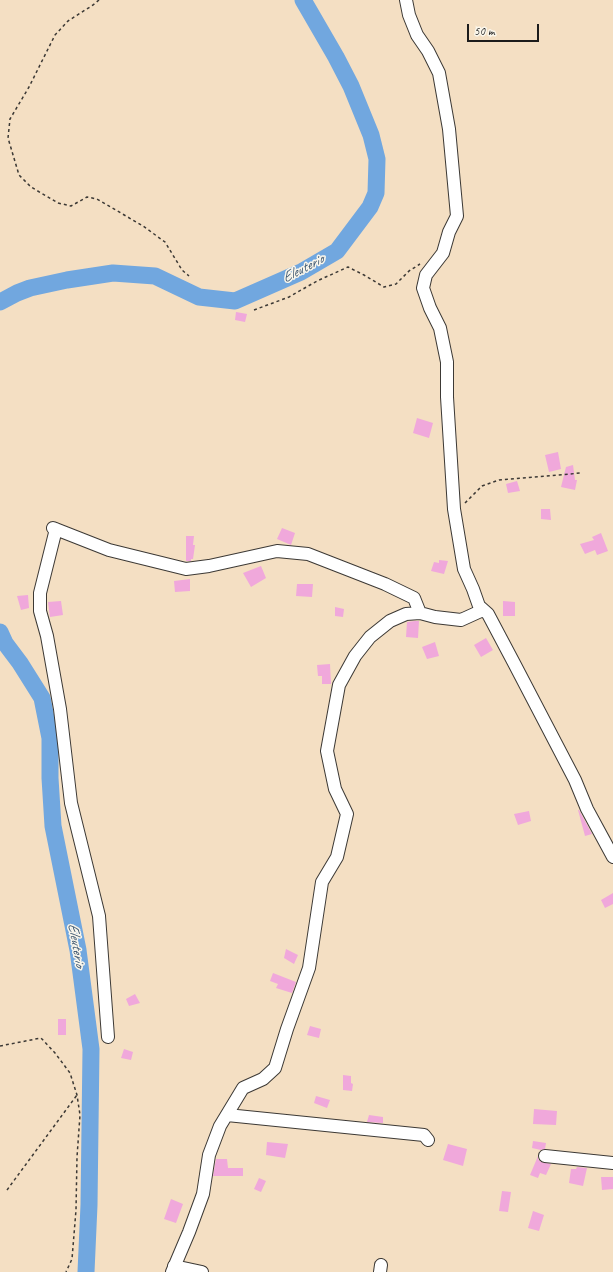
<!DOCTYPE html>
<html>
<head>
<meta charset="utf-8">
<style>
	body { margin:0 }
	#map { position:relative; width:613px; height:1272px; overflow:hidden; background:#f4dfc3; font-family:Caveat,sans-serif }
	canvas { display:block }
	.scale { position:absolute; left:467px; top:24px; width:72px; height:18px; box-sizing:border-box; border:2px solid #1c1c1c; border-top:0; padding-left:5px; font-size:12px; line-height:14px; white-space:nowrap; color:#1c1c1c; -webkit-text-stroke:3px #fbf7ec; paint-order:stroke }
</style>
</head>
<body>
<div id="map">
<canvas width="613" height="1272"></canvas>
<div class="scale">50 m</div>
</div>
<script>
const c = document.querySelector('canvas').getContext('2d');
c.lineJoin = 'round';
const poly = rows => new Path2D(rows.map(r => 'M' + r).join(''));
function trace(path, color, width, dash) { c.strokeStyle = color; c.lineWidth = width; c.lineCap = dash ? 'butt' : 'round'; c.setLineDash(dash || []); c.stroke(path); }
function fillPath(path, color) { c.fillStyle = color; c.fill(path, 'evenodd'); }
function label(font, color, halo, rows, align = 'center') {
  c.font = font + ' Caveat,sans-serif'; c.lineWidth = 3; c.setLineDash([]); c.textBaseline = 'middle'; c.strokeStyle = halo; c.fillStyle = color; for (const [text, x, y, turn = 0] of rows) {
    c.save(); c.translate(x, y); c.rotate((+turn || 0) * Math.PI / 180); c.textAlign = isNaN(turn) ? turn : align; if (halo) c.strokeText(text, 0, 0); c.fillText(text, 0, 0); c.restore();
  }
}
trace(poly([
	[0,302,17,293,30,288,67,280,113,273,155,276,199,297,235,301,301,272,337,251,370,207,376,193,377,159,371,135,351,86,336,57,303,0],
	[0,632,5,643,20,663,42,698,50,738,50,778,53,826,78,950,91,1049,89,1205,86,1272]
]), '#71a7df', 17);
fillPath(poly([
	[236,312,247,314,245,322,235,320],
	[417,418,433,423,429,438,413,433],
	[558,452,561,469,549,472,545,455],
	[573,465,575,480,577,480,575,490,561,487,566,467],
	[517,481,520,491,508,493,506,484],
	[541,509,550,509,551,520,541,519],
	[282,528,295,533,291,545,277,539],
	[601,533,608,551,597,555,595,550,585,554,580,544,594,540,592,537],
	[186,536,194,536,193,545,195,545,193,559,191,559,191,561,186,561],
	[439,560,448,561,444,574,431,571,434,562,439,563],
	[261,566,266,578,251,587,243,573],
	[190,579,190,591,175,592,174,581],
	[297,584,313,584,312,597,296,596],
	[28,595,29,608,21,610,17,596],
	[61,601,63,615,50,617,48,602],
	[503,601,515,602,515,616,503,616],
	[335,607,344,609,343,617,335,616],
	[415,621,419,621,418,638,406,637,407,622],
	[486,638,493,650,481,657,474,645],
	[435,642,439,656,427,659,422,647],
	[330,664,331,684,322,684,322,676,318,676,317,665],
	[578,810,579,810,592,834,585,836],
	[529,811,531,821,518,825,514,814],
	[613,893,613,904,605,908,601,900],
	[286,949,298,955,294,964,284,958],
	[273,973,296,982,292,993,276,988,278,984,270,981],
	[135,994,140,1003,129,1006,126,999],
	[58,1019,66,1019,66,1035,58,1035],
	[310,1026,321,1029,319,1038,307,1035],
	[124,1049,133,1052,131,1060,121,1058],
	[343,1075,351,1076,351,1083,353,1084,352,1091,343,1090],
	[316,1096,330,1100,327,1108,314,1103],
	[534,1109,557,1111,556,1125,533,1124],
	[369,1115,383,1117,383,1123,367,1122],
	[533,1141,546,1143,545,1149,541,1150,532,1148],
	[267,1142,288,1144,285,1158,266,1155],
	[448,1144,467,1149,463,1166,443,1160],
	[538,1156,538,1159,541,1162,551,1164,546,1175,540,1173,538,1178,530,1175],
	[216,1159,227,1159,228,1168,243,1168,243,1176,213,1176],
	[577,1167,587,1168,583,1186,569,1183,571,1169,576,1169],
	[601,1177,613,1177,613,1189,602,1190],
	[259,1178,266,1181,261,1192,254,1189],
	[502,1191,511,1192,508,1212,499,1211],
	[171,1199,183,1204,176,1223,164,1219],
	[533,1211,544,1215,539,1231,528,1228]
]), '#f0a8db');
const minor = poly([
	[406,0,409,15,417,35,428,51,439,73,449,129,457,216,449,232,443,253,426,275,423,288,430,308,440,328,447,362,447,397,454,509,464,569,473,589,479,606,488,614,515,665,575,780,587,809,613,857],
	[53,528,109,550,186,569,209,566,277,551,308,554,385,584,414,598,420,613],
	[56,529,40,593,40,611,47,636,60,709,71,803,99,916,108,1037],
	[227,1115,424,1135,428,1140],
	[545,1156,613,1163],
	[174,1266,202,1272],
	[172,1272,189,1232,203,1194,209,1155,220,1126,243,1088,263,1079,275,1068,287,1029,309,968,322,882,337,857,347,814,335,789,327,751,339,685,355,656,370,637,390,621,406,614,420,613,435,617,461,620,483,610],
	[380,1272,381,1265]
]);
trace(minor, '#3c3935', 14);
trace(poly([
	[99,0,93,5,68,21,55,35,29,87,10,119,8,138,19,175,31,187,58,203,71,206,87,197,97,199,143,226,165,242,182,270,189,276],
	[254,310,289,297,317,281,348,267,364,275,384,287,396,284,409,271,420,264],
	[465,503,482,486,499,480,581,473],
	[0,1046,41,1038,55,1053,70,1073,77,1095,80,1115,77,1157,76,1210,72,1259,66,1272],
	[7,1190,77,1095]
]), '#3c3935', 1.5, [3, 3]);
trace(minor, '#fff', 12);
label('italic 15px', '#425b74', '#fbf7ec', [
	["Eleuterio",303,269,-28],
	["Eleuterio",76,945,80]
]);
</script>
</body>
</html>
